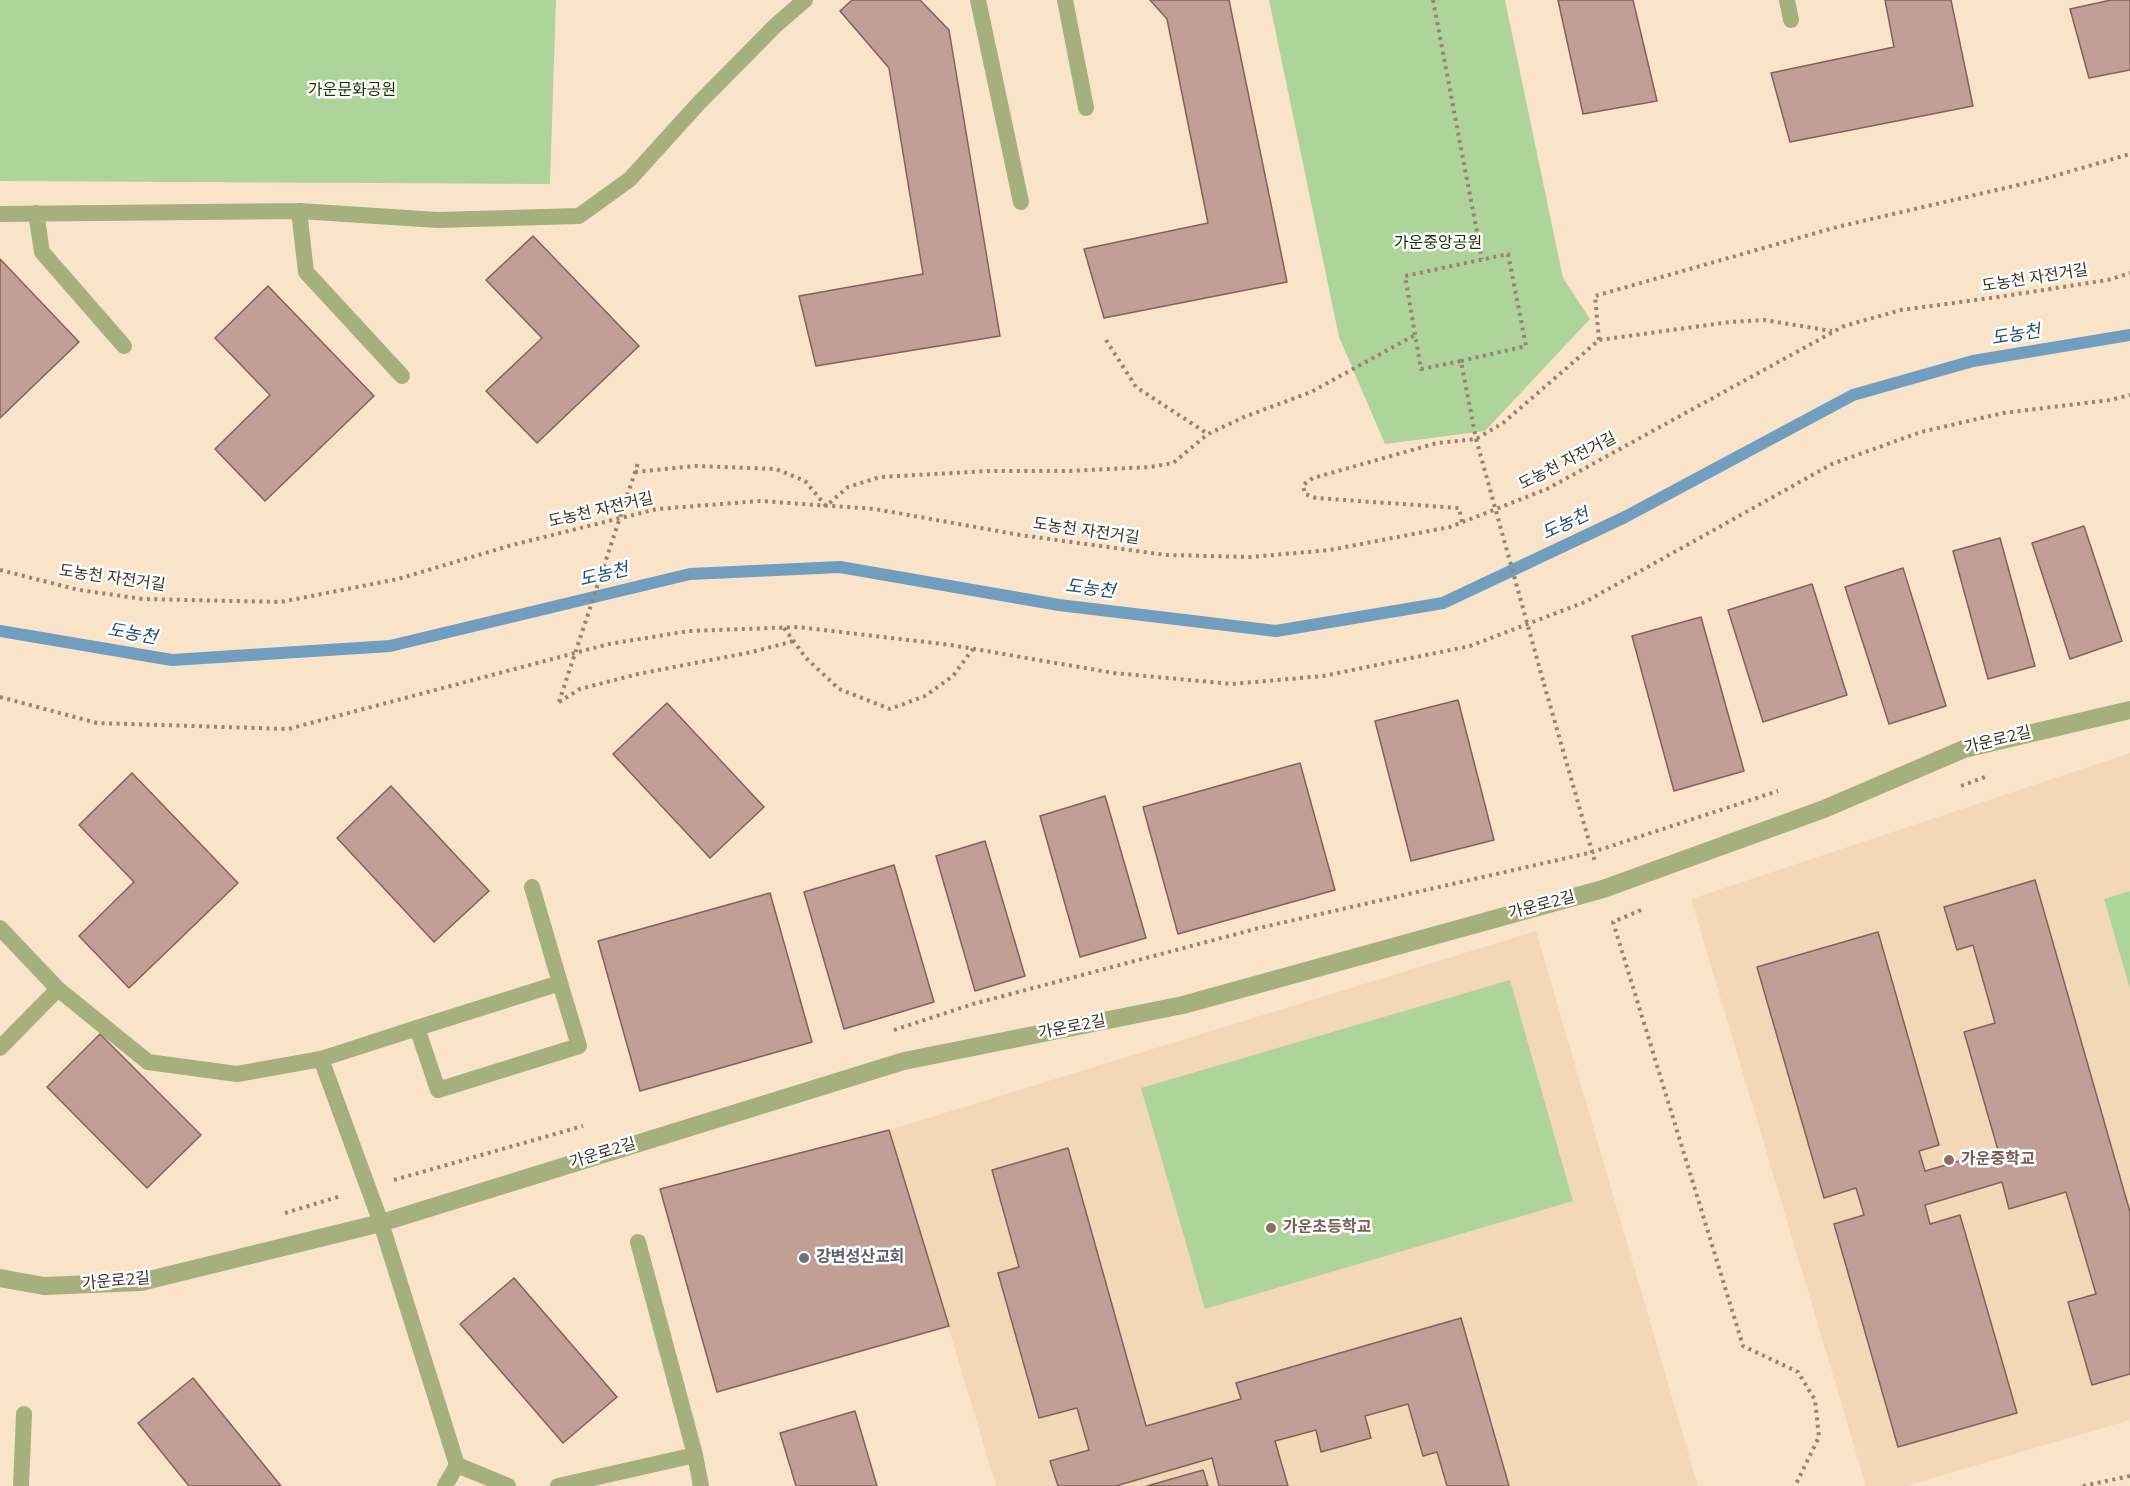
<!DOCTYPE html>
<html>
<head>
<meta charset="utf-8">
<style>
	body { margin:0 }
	canvas { display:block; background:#fae4c9 }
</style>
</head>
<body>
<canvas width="2130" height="1486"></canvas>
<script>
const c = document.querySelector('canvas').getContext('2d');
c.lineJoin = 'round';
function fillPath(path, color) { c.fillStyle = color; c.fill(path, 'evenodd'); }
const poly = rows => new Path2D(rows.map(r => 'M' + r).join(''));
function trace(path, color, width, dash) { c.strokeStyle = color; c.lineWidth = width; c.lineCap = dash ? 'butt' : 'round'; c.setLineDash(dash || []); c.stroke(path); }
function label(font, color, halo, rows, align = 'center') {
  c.font = font + ' "Nunito Sans","Noto Sans KR",sans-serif'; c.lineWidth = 5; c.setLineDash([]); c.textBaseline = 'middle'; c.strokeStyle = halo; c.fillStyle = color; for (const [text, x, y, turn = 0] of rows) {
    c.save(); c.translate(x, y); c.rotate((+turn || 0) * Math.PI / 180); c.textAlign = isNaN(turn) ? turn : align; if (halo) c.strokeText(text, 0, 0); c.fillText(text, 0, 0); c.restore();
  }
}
fillPath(poly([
	[2130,753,2130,1420,1906,1486,1866,1486,1691,899],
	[1536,931,1698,1486,996,1486,889,1130]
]), '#f3d8b7');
fillPath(poly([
	[0,0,556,0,550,184,0,181],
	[1269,0,1505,0,1563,278,1590,319,1485,431,1385,444,1339,337],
	[2130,891,2130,989,2104,899],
	[1510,980,1573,1201,1205,1309,1141,1088]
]), '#afd49b');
trace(poly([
	[0,631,172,660,390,646,690,574,840,567,1059,605,1276,631,1443,603,1625,517,1853,395,1973,361,2130,335]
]), '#719ebe', 12);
const building = poly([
	[852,0,920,0,949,30,1000,336,816,366,799,296,923,274,889,68,840,11,852,0],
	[1150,0,1229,0,1287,282,1104,318,1084,249,1208,223,1167,19,1150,0],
	[1558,0,1633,0,1657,101,1583,114,1558,0],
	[1885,0,1951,0,1973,106,1790,142,1771,73,1894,47,1885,0],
	[2111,0,2130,0,2130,70,2089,78,2070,9,2111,0],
	[533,236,639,346,537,443,486,391,542,338,486,280,533,236],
	[0,259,79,342,0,418,0,259],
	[268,286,374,396,265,501,215,449,270,395,215,338,268,286],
	[2084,526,2122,641,2070,659,2032,543,2084,526],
	[2000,538,2035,666,1988,679,1953,551,2000,538],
	[1903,568,1946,706,1889,724,1845,587,1903,568],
	[1812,584,1847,695,1763,722,1728,610,1812,584],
	[1701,617,1744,771,1674,791,1632,636,1701,617],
	[1458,700,1494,840,1411,861,1375,721,1458,700],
	[667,703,764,807,710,858,613,754,667,703],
	[1300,763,1335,890,1178,934,1143,807,1300,763],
	[132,773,238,883,129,988,79,936,134,882,79,825,132,773],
	[391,786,489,891,434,942,337,838,391,786],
	[1105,796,1146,938,1080,957,1040,816,1105,796],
	[985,841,1025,976,975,991,936,856,985,841],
	[894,865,934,1002,844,1029,804,892,894,865],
	[2035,880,2130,1212,2130,1374,2092,1385,2068,1302,2096,1294,2066,1192,2009,1209,2002,1182,1925,1205,1930,1224,1960,1215,2017,1413,1898,1447,1834,1224,1864,1215,1856,1188,1824,1198,1757,967,1878,932,1939,1145,1919,1151,1925,1171,1998,1150,1964,1032,1995,1023,1973,945,1957,950,1944,907,2035,880],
	[770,893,812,1042,640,1091,598,941,770,893],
	[100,1034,201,1135,147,1188,47,1087,100,1034],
	[889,1130,949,1326,717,1392,660,1189,889,1130],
	[1068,1148,1146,1426,1241,1399,1236,1383,1461,1318,1509,1486,1447,1486,1437,1452,1423,1456,1408,1404,1365,1416,1371,1438,1321,1452,1316,1430,1275,1441,1288,1486,1219,1486,1212,1458,1116,1486,1058,1486,1050,1461,1089,1450,1077,1408,1039,1418,998,1273,1019,1267,992,1170,1068,1148],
	[514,1278,617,1397,563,1443,460,1324,514,1278],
	[193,1378,281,1486,189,1486,138,1423,193,1378],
	[855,1411,877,1486,796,1486,780,1433,855,1411],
	[1203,1470,1208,1486,1147,1486,1203,1470]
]);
fillPath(building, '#c19e96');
trace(building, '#82625b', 1.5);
trace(poly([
	[1433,0,1482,259],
	[1106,340,1136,387,1208,434],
	[1599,340,1595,296,1837,227,2044,179,2130,154],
	[1461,361,1526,346,1508,254,1405,276,1421,369,1461,361,1476,439],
	[635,472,696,466,776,469,805,481,826,506,848,487,880,477,988,471,1068,471,1150,467,1173,463,1208,434,1244,417,1311,392,1415,335],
	[1462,522,1459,508,1316,498,1305,494,1303,485,1313,478,1437,443,1476,439,1503,423,1599,340,1730,322,1764,320,1832,331],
	[0,570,79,590,143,599,281,602,398,579,512,545,657,509,760,501,875,509,1020,535,1166,555,1250,557,1330,550,1450,527,1547,489,1844,326,1901,310,1998,297,2108,280,2130,273],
	[784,628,806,658,839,689,890,709,925,696,953,676,973,649],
	[1544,684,1595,862],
	[0,697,97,723,288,729,609,644,689,631,798,627,951,645,1114,673,1232,684,1323,676,1470,646,1585,602,1832,464,1921,432,2003,413,2110,400,2130,395],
	[559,702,580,689,638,674,752,652,794,641],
	[1961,786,1985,777],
	[1641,910,1613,922,1743,1346,1798,1372,1815,1400,1819,1437,1795,1486],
	[894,1030,973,1004,1259,928,1593,852,1778,791],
	[394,1180,583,1126],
	[285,1213,341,1196],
	[2083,1486,2130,1476]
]), '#958674', 4, [3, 4.5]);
trace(poly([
	[978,0,1021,202],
	[1065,0,1086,108],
	[1787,0,1791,20],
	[299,211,306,272,402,376],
	[36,213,42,252,124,346],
	[0,214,299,211,438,220,579,216,630,179,698,104,776,25,805,0],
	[532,887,560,983],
	[0,928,58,989,148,1062,237,1074,321,1059],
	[417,1028,438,1090,579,1046,560,983,417,1028,321,1059,381,1223,457,1465,445,1486],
	[0,1048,58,989],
	[638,1242,695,1455],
	[457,1465,508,1486],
	[21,1486,24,1414],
	[558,1486,695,1455,701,1486]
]), '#a6b07c', 16);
trace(poly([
	[0,1278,44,1286,141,1282,381,1223,904,1061,1183,1005,1603,889,1824,809,1964,749,2130,710]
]), '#a6b07c', 18);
trace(poly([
	[1476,439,1544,684],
	[559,702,639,460]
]), '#958674', 4, [3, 4.5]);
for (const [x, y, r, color] of [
	[1949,1160,6,"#8d6e63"],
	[1271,1228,6,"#8d6e63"],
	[804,1258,6,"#6b7280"]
]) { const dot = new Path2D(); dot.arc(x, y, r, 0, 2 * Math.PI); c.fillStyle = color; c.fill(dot); trace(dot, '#fff', 2); }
label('16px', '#173103', '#fff', [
	["가운문화공원",352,91],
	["가운중앙공원",1438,244]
]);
label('16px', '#3a3227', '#fff', [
	["도농천 자전거길",2035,279,-9],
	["도농천 자전거길",1568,462,-27],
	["도농천 자전거길",601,511,-13],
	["도농천 자전거길",1086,532,8],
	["도농천 자전거길",112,579,8],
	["가운로2길",1998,741,-14],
	["가운로2길",1542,906,-15],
	["가운로2길",1072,1028,-11],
	["가운로2길",603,1154,-17],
	["가운로2길",116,1282,-5]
]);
label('bold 16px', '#785e54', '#fff', [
	["가운중학교",1961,1160],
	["가운초등학교",1283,1228]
], 'left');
label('bold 16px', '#5b616d', '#fff', [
	["강변성산교회",816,1258]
], 'left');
label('italic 18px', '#205173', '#fff', [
	["도농천",2016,336,-9],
	["도농천",1566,525,-25],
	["도농천",604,576,-13],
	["도농천",1090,590,7],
	["도농천",132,635,10]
]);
</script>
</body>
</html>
